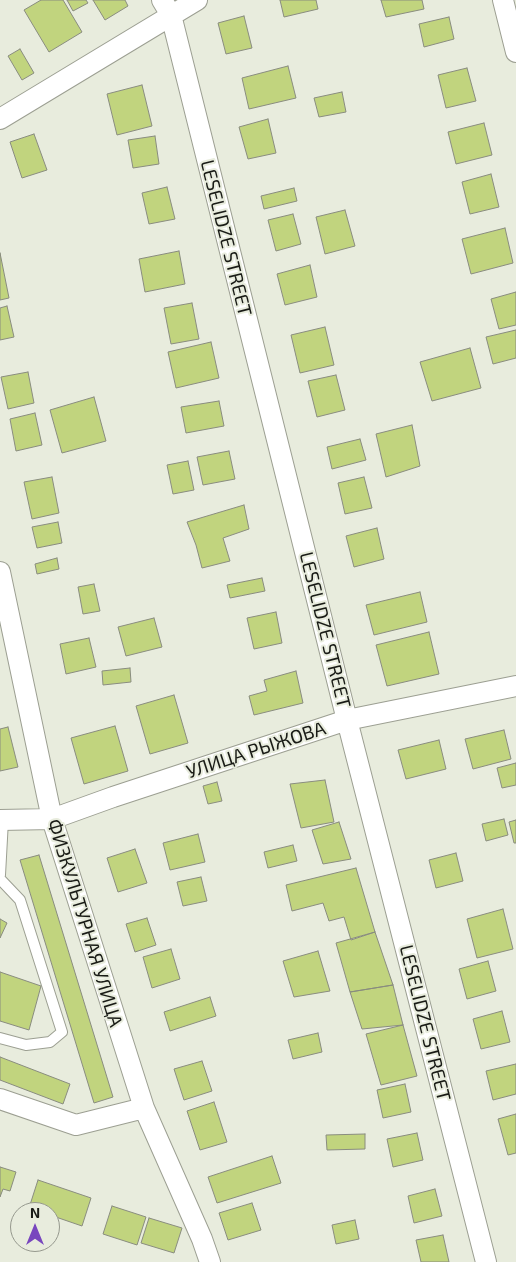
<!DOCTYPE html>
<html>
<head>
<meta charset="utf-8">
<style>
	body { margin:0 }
	#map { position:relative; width:516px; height:1262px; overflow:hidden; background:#e8ecdd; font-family:"Exo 2",sans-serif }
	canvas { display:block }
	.north { position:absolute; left:10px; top:1202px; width:50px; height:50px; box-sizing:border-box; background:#e8ecdd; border:1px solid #95988d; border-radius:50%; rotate:0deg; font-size:14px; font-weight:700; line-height:20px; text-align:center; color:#191b16 }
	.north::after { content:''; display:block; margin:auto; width:18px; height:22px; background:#7846be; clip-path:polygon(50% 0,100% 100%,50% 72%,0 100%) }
</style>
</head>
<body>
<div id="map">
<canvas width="516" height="1262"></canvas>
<div class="north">N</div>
</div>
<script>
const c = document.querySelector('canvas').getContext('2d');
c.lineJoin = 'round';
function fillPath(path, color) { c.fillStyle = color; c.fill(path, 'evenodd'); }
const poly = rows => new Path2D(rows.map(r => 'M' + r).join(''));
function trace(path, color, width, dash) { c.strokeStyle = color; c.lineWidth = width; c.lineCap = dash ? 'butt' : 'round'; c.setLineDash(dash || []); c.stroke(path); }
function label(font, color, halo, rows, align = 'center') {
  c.font = font + ' "Exo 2",sans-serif'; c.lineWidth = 4; c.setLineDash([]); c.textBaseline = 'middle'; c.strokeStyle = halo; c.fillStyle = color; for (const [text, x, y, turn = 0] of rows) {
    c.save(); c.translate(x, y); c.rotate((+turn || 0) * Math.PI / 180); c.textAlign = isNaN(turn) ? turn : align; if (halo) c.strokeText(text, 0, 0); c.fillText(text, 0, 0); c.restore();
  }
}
const building = poly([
	[41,0,63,0,82,32,49,52,24,10,41,0],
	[67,0,86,0,88,3,73,11,67,0],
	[93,0,125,0,128,6,105,20,93,0],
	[280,0,316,0,318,9,284,17,280,0],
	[381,0,422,0,424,9,386,17,381,0],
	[244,16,252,48,226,54,218,23,244,16],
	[449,17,454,39,424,47,419,24,449,17],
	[20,49,34,73,22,80,8,56,20,49],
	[288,66,296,98,249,109,242,78,288,66],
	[467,68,476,101,446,108,438,75,467,68],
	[142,85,152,126,117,135,107,94,142,85],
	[342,92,346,112,319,117,314,98,342,92],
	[268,119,276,153,248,159,239,127,268,119],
	[484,123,492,155,456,164,448,132,484,123],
	[34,134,47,170,22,178,10,142,34,134],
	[155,136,159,164,133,168,128,140,155,136],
	[491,174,499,207,470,214,462,182,491,174],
	[167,187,175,219,149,224,142,193,167,187],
	[294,188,297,201,264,209,261,196,294,188],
	[345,210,355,246,325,254,316,217,345,210],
	[293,214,301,244,276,251,268,220,293,214],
	[505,228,513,263,471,274,462,239,505,228],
	[179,251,185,284,145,292,139,259,179,251],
	[0,253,9,298,0,300,0,253],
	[310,265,317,297,285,305,277,274,310,265],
	[516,292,516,325,499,329,491,299,516,292],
	[192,303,199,339,171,344,164,308,192,303],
	[7,306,14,337,0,340,0,308,7,306],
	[325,327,334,365,300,373,291,335,325,327],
	[516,330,516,358,493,364,486,337,516,330],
	[211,342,219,378,176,388,168,352,211,342],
	[470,348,481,388,432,401,420,362,470,348],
	[28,372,34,403,8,409,1,377,28,372],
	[336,375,345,410,317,417,308,381,336,375],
	[94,397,106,441,62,453,50,410,94,397],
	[219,401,224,426,186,433,181,407,219,401],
	[35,413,42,445,16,451,10,419,35,413],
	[412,425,420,466,386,477,376,434,412,425],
	[360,439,366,460,332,469,327,447,360,439],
	[229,451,235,479,203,485,197,457,229,451],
	[188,461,194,490,173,494,167,465,188,461],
	[52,477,59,513,32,519,24,482,52,477],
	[364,477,372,508,345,514,338,483,364,477],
	[244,505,249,529,223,538,230,561,202,568,196,545,187,522,244,505],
	[58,522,62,543,37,548,32,527,58,522],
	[377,528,384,559,354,567,346,536,377,528],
	[57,558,59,569,37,574,35,564,57,558],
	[262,578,265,591,230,598,227,585,262,578],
	[94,584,100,611,83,614,78,587,94,584],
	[420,592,427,622,374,635,366,605,420,592],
	[276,612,282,643,254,649,247,618,276,612],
	[154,618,162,647,126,656,118,627,154,618],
	[429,632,439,674,387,686,376,645,429,632],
	[89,638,96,667,66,674,60,644,89,638],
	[130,668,131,682,103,685,102,671,130,668],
	[296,671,303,703,254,715,249,696,267,691,264,680,296,671],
	[174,695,188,743,150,754,136,706,174,695],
	[115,726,128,771,84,784,71,738,115,726],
	[8,727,18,767,0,771,0,729,8,727],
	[504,730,511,759,473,769,465,739,504,730],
	[439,740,446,769,406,779,398,750,439,740],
	[516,763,516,785,502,788,497,768,516,763],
	[325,780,334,822,301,828,290,784,325,780],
	[217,782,222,801,208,804,203,786,217,782],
	[504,819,508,835,486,841,482,824,504,819],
	[516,820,516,843,514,843,509,822,516,820],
	[339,822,351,859,323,864,312,830,339,822],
	[198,834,205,862,170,870,163,843,198,834],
	[293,845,297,861,268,868,264,852,293,845],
	[135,849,147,883,118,892,107,858,135,849],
	[456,853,463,881,436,888,429,860,456,853],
	[39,855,113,1097,94,1103,20,860,39,855],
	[356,868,375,932,351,940,344,917,329,921,323,903,292,911,286,885,356,868],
	[201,877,207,901,183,906,177,882,201,877],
	[503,909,513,949,477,958,467,919,503,909],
	[147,918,156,945,135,952,126,924,147,918],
	[0,919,7,923,0,938,0,919],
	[375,932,393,985,350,992,336,943,375,932],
	[171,949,180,979,152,988,143,957,171,949],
	[318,951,330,991,294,997,283,961,318,951],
	[488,961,496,991,467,999,459,969,488,961],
	[0,972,41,986,29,1030,0,1021,0,972],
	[393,985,403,1025,362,1029,350,992,393,985],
	[210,997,216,1016,170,1031,164,1012,210,997],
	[502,1011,510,1042,481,1049,473,1019,502,1011],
	[403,1025,417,1076,381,1085,366,1034,403,1025],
	[318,1033,322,1052,293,1059,288,1040,318,1033],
	[0,1057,70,1084,63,1104,0,1080,0,1057],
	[202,1061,212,1091,184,1100,174,1069,202,1061],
	[516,1064,516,1094,493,1100,486,1071,516,1064],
	[405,1084,411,1112,383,1118,377,1090,405,1084],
	[214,1102,227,1142,200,1150,187,1111,214,1102],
	[516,1114,516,1153,508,1155,498,1119,516,1114],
	[417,1133,423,1160,393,1167,387,1139,417,1133],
	[365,1134,365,1149,327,1150,326,1135,365,1134],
	[272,1156,281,1183,217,1203,208,1177,272,1156],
	[0,1167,16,1172,10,1191,3,1189,0,1197,0,1167],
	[38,1180,91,1198,82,1226,50,1215,50,1212,42,1212,29,1208,38,1180],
	[435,1189,442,1216,414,1223,408,1196,435,1189],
	[252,1203,261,1230,228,1240,219,1213,252,1203],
	[112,1206,146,1217,137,1245,103,1234,112,1206],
	[149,1218,182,1228,174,1253,141,1243,149,1218],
	[355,1220,359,1239,336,1244,332,1225,355,1220],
	[443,1235,449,1262,421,1262,416,1240,443,1235]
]);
fillPath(building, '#c1d47e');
trace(building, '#898c7f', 1);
const lane = poly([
	[0,875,3,820],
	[0,879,20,900,62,1032,50,1042,26,1045,0,1038]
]);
const street = poly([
	[162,0,171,15,347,720,486,1262],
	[503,0,516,52],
	[0,119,197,0],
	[0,572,52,819,144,1108,202,1239,210,1262],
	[0,820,52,819,113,797,347,720,516,686],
	[0,1099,76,1125,144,1108]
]);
trace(lane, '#9c9f92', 12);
trace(street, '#9c9f92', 22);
trace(lane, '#fff', 10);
trace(street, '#fff', 20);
label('19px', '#191b16', '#e8ecdd', [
	["LESELIDZE STREET",226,238,76],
	["LESELIDZE STREET",325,630,76],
	["УЛИЦА РЫЖОВА",256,750,-18],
	["ФИЗКУЛЬТУРНАЯ УЛИЦА",85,923,73],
	["LESELIDZE STREET",425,1023,76]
]);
</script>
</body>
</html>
